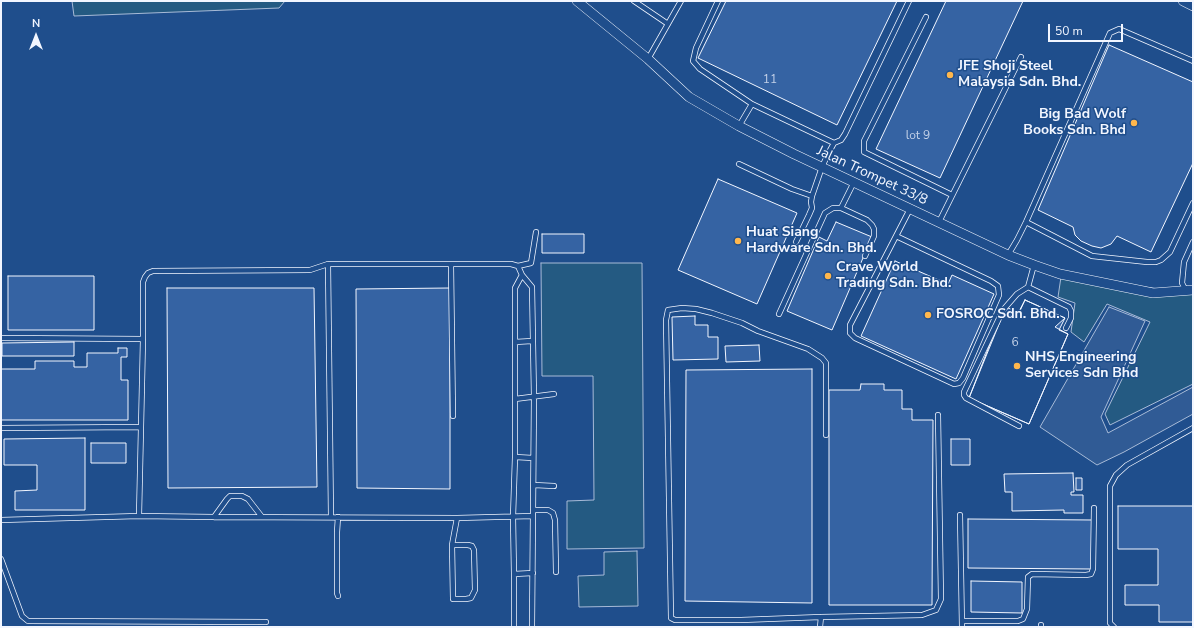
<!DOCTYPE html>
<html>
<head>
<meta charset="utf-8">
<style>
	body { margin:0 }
	#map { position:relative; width:1194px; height:628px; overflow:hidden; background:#1f4e8c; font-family:"Nunito Sans",sans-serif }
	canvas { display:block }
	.frame { position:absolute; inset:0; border:2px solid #f2f6ff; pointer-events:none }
	.north { position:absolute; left:16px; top:16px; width:40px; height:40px; -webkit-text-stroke:3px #1f4e8c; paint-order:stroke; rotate:0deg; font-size:11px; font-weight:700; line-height:16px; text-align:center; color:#f2f6ff }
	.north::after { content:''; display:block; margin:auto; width:14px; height:18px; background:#f2f6ff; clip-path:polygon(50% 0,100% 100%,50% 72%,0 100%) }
	.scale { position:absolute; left:1048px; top:24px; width:75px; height:18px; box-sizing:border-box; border:2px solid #f2f6ff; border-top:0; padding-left:5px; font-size:12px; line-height:14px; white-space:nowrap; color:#f2f6ff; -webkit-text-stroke:3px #1f4e8c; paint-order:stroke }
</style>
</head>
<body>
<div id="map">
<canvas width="1194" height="628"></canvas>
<div class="frame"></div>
<div class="north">N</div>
<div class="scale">50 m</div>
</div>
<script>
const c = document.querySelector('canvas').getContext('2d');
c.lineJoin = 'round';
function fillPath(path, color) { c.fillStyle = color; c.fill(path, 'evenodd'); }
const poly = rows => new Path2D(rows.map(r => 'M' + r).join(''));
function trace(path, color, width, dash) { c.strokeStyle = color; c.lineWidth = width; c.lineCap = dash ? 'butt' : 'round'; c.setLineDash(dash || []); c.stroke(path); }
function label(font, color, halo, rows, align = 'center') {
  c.font = font + ' "Nunito Sans",sans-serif'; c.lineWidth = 3; c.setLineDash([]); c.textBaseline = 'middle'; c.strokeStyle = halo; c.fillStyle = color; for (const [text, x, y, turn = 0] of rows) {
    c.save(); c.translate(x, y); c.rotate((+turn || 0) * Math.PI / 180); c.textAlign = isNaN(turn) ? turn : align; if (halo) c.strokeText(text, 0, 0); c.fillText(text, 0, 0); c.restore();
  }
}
const green = poly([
	[72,1,285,1,279,8,74,16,72,1],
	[541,263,642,263,644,548,567,549,567,501,594,500,593,376,542,376,541,263],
	[1061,277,1193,293,1193,384,1110,425,1105,414,1150,322,1107,304,1084,342,1071,332,1075,303,1058,297,1061,277],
	[637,551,638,606,579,607,578,576,604,575,604,552,637,551]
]);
fillPath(green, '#245a82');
trace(green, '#a8bbd7', 1);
const parking = poly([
	[1109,307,1145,321,1101,417,1108,433,1193,387,1193,414,1124,452,1097,465,1040,427,1109,307]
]);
fillPath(parking, '#305b95');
trace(parking, '#a8bbd7', 1);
const building = poly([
	[726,1,897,1,837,125,698,58,726,1],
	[946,1,1023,1,940,178,876,149,946,1],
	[1109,45,1193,82,1193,163,1151,252,1117,236,1111,244,1101,248,1092,246,1081,241,1075,235,1073,227,1038,210,1109,45],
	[718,179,797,213,757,304,678,270,718,179],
	[836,222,872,237,832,330,787,311,819,237,827,241,836,222],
	[542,234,584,234,584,253,542,253,542,234],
	[895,261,948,284,952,275,994,294,956,379,861,336,895,261],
	[8,276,94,276,94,330,8,330,8,276],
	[167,288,314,288,317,487,168,488,167,288],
	[450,288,450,489,357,488,356,289,450,288],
	[1025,300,1065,318,1059,330,1068,334,1029,424,969,398,1006,307,1019,313,1025,300],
	[1025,300,1065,318,1055,327,1068,334,1029,424,969,398,1002,313,1016,317,1025,300],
	[695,316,695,325,708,325,708,337,718,337,718,359,673,360,672,317,695,316],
	[74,342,74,356,2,356,2,343,74,342],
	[759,345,760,361,726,362,725,346,759,345],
	[118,348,127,348,127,357,121,357,121,380,128,380,128,420,1,420,1,369,35,369,35,361,74,361,74,367,87,367,87,353,118,353,118,348],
	[812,369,812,603,685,601,686,370,812,369],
	[861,384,884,384,884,390,902,390,902,409,912,409,912,420,933,420,932,605,829,605,829,390,860,390,861,384],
	[85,438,85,510,15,510,15,491,37,490,37,465,4,465,4,439,85,438],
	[951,439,970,439,970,465,951,465,951,439],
	[91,443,126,443,126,463,91,463,91,443],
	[1073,473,1074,492,1071,492,1071,495,1083,495,1083,513,1064,513,1064,510,1012,511,1012,492,1005,492,1004,474,1073,473],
	[1076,478,1082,478,1082,490,1076,490,1076,478],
	[1118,506,1193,506,1193,622,1159,622,1159,605,1125,605,1125,585,1158,585,1158,549,1118,549,1118,506],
	[968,519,1093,520,1092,569,968,568,968,519],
	[971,581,1022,582,1022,613,971,612,971,581]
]);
fillPath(building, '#3563a3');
trace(building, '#f2f6ff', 1);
const service = poly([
	[634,1,668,24],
	[718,1,696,48,693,61,700,69,752,104,834,143],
	[926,17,864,141,864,152,952,195],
	[648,59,681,1],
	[739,126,752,104],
	[739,164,792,189,812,196,822,167,828,154,834,143,841,140,845,134,909,1],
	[841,208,867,220,872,225,874,229,874,236,865,256],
	[939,222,1021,57],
	[1026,222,1092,256,1147,262,1156,262,1161,260,1170,252,1193,203],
	[896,236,991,281,998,286,999,295,963,378,959,383,954,384,855,338,850,333,850,325,910,209],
	[796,242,809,215,812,208,811,202,812,196],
	[1008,255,1017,240,1026,222,1110,33,1119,29,1193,61],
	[328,264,331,517],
	[451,265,453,416],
	[518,266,531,263,536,232],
	[1028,287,1069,307,1071,311,1071,318,1066,328],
	[1186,291,1182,283,1184,262,1193,242],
	[779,314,825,213,833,208,841,208,854,182],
	[1,338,143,339],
	[515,342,532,341],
	[515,399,554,394],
	[1019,426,966,398,964,395,964,392,1003,310,1017,294,1028,287,1034,265],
	[1,428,141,427],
	[826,435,826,363,822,358,808,349,758,331,742,323,712,313,696,309,682,308,668,310,666,320,671,618,675,620,741,620,821,617,922,615,936,610,941,599,938,415],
	[515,457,533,458],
	[534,485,554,486],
	[533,510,548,510,553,513,555,520,556,572],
	[960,515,962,627],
	[139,516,143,339,143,282,145,277,148,273,153,271,310,270,328,264,511,264,518,266,522,275,532,287,534,397,532,627],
	[214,517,227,499,230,496,242,496,248,499,262,517],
	[338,517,337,532,337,593,338,596],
	[1,520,139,516,214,517,457,518,533,516],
	[452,545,468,545,472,546,474,550,475,590,471,598,466,599,453,599,452,545,457,518],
	[1,559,22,616,28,621,266,622],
	[514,574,533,573],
	[962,621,1018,621,1023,619,1027,609,1028,577,1032,574,1086,575,1091,574,1093,569,1094,508],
	[514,627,514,574,513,517,515,457,515,288,522,275],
	[820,627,821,617],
	[1041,627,1041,625],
	[1114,627,1110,623,1110,486,1116,475,1127,465,1193,428]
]);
const minor = poly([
	[577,1,648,59,689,97,739,126,794,154,1008,255,1034,265,1060,274,1153,293,1193,290],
	[1183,1,1193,6]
]);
trace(service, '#f2f6ff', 6);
trace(minor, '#f2f6ff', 10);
trace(service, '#1f4e8c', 4.5);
trace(minor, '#1f4e8c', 9);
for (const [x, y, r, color] of [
	[950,75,4,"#ffb74d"],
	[1134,123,4,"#ffb74d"],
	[738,241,4,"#ffb74d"],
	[828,276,4,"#ffb74d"],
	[928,315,4,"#ffb74d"],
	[1017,366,4,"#ffb74d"]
]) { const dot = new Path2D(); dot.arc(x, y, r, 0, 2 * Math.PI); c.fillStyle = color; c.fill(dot); trace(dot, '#1f4e8c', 1.5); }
label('12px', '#c3d1e8', null, [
	["11",770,80],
	["lot 9",918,136],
	["6",1015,343]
]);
label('bold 14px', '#f2f6ff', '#1f4e8c', [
	["JFE Shoji Steel",958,67],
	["Malaysia Sdn. Bhd.",958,83],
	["Big Bad Wolf",1126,115,"right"],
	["Books Sdn. Bhd",1126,131,"right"],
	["Huat Siang",746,233],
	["Hardware Sdn. Bhd.",746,249],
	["Crave World",836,268],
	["Trading Sdn. Bhd.",836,284],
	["FOSROC Sdn. Bhd.",936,315],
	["NHS Engineering",1025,358],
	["Services Sdn Bhd",1025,374]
], 'left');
label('14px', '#f2f6ff', '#1f4e8c', [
	["Jalan Trompet 33/8",872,176,25]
]);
</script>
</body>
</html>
